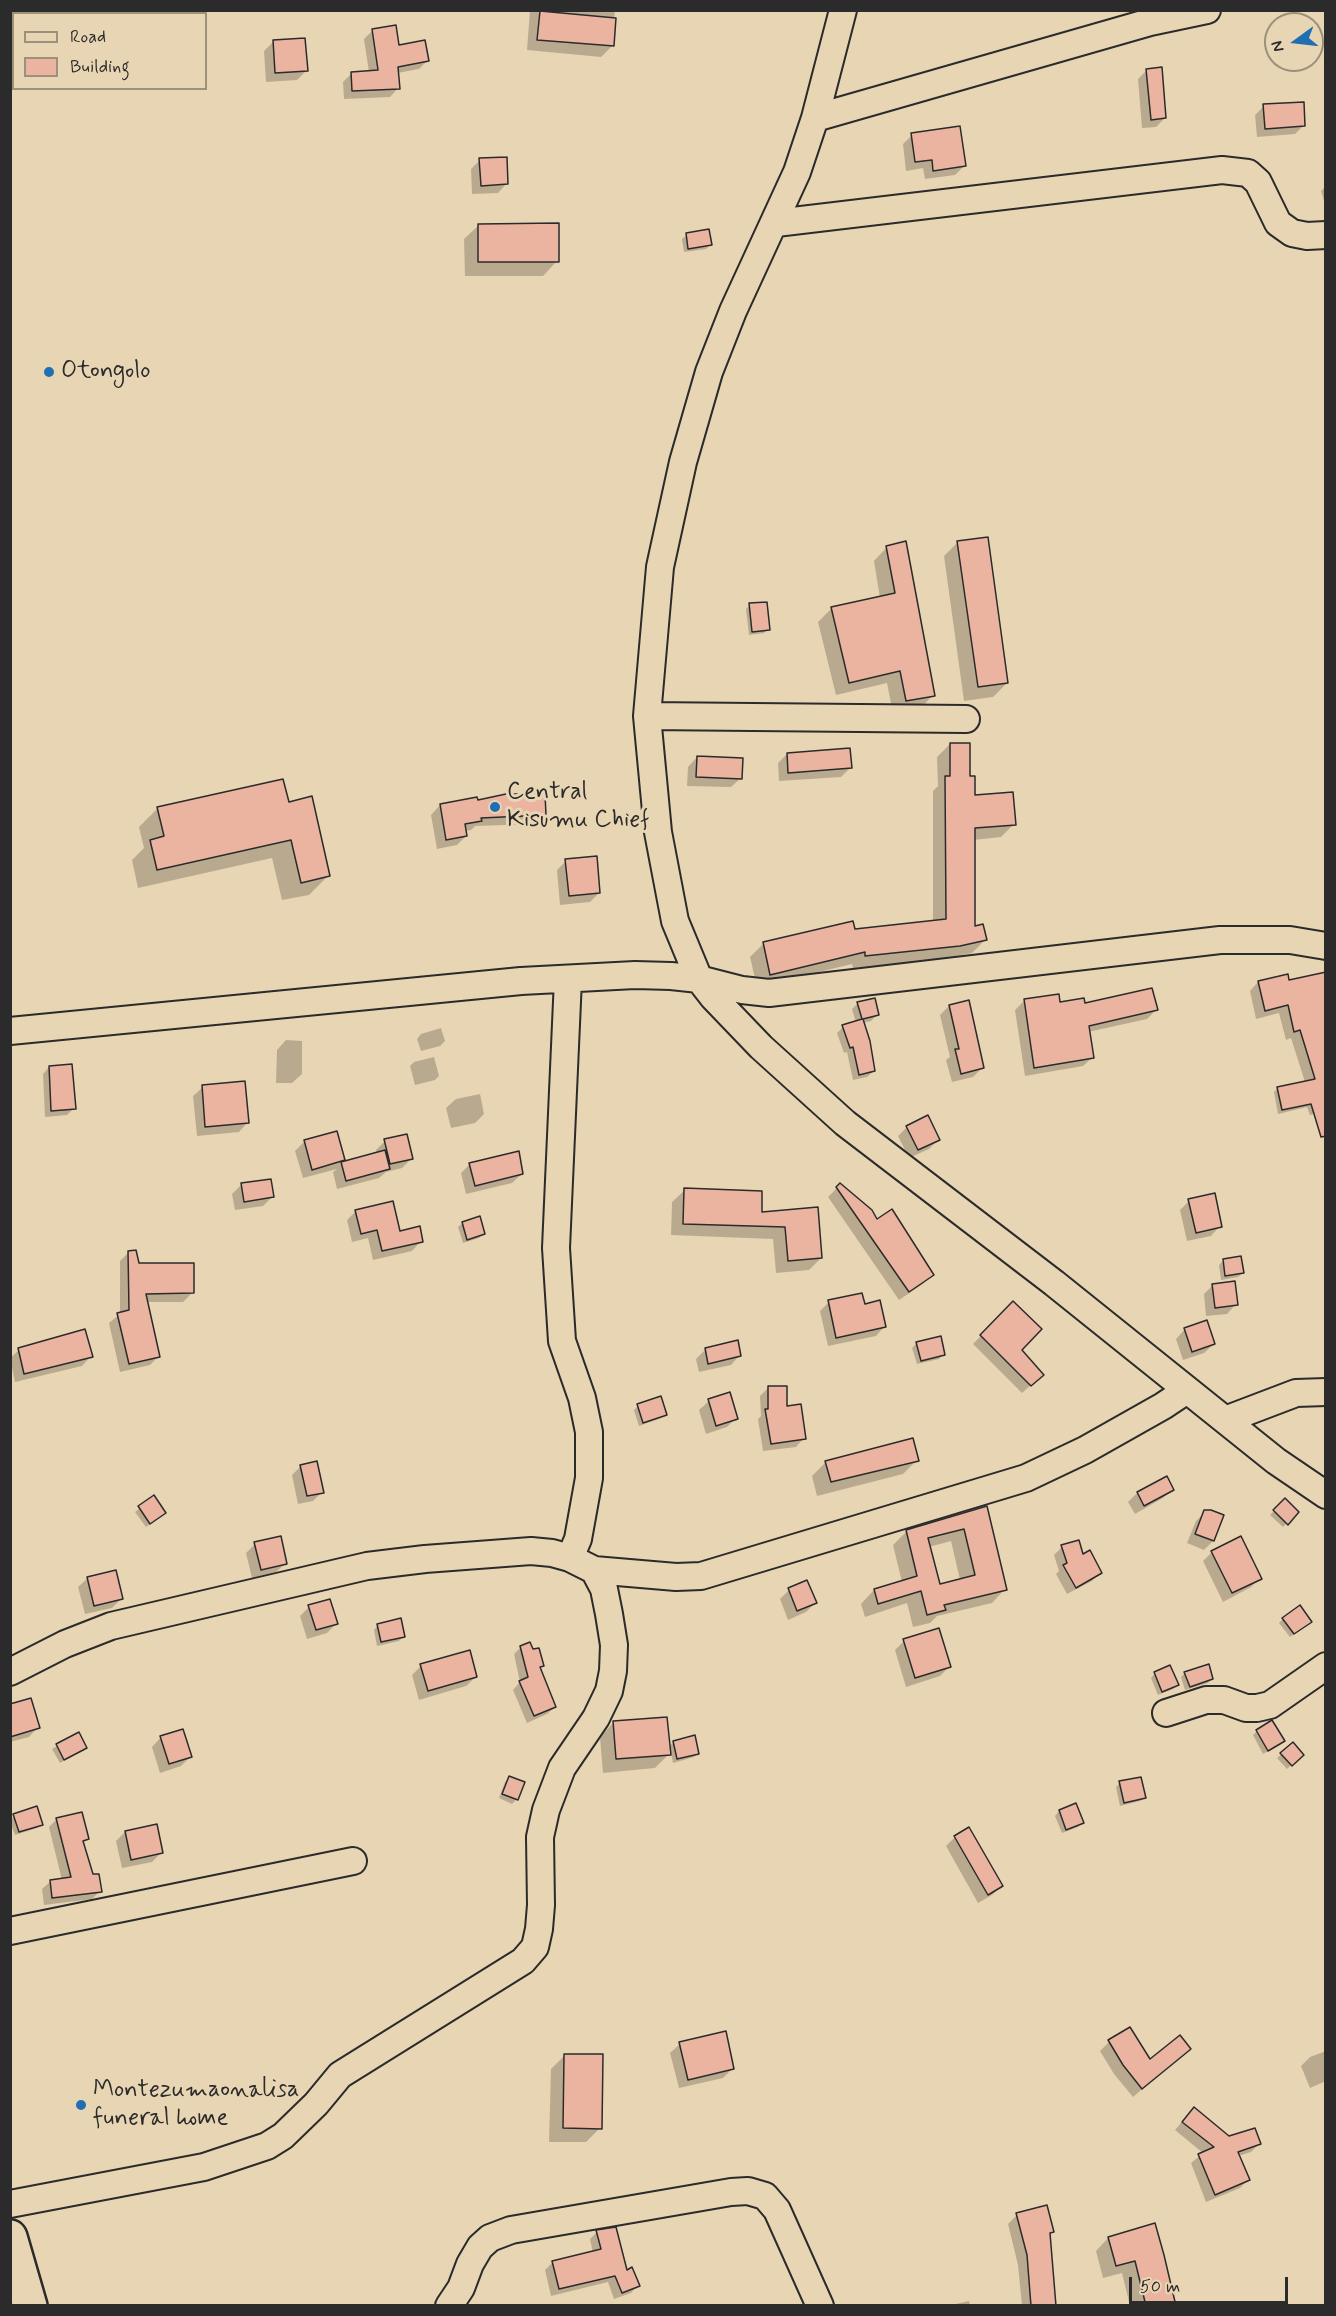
<!DOCTYPE html>
<html>
<head>
<meta charset="utf-8">
<style>
	body { margin:0 }
	#map { position:relative; width:1336px; height:2316px; overflow:hidden; background:#e8d5b3; font-family:Mynerve,sans-serif }
	canvas { display:block }
	.frame { position:absolute; inset:0; border:12px solid #2b2b2b; pointer-events:none }
	.legend { position:absolute; left:12px; top:12px; width:195px; height:78px; box-sizing:border-box; background:#e8d5b3; border:2px solid #9c917d; margin:0; padding:8px 10px; list-style:none; font-size:18px; color:#2b2b2b }
	.legend li { display:flex; align-items:center; gap:12px; height:30px }
	.legend b { width:30px; border:2px solid #9c917d }
	.north { position:absolute; left:1264px; top:12px; width:60px; height:60px; box-sizing:border-box; background:#e8d5b3; border:2px solid #9c917d; border-radius:50%; rotate:255deg; font-size:16px; font-weight:700; line-height:24px; text-align:center; color:#2b2b2b }
	.north::after { content:''; display:block; margin:auto; width:21px; height:27px; background:#1f6fb2; clip-path:polygon(50% 0,100% 100%,50% 72%,0 100%) }
	.scale { position:absolute; left:1129px; top:2277px; width:159px; height:27px; box-sizing:border-box; border:3px solid #2b2b2b; border-top:0; padding-left:8px; font-size:18px; line-height:21px; white-space:nowrap; color:#2b2b2b; -webkit-text-stroke:4px #e8d5b3; paint-order:stroke }
</style>
</head>
<body>
<div id="map">
<canvas width="1336" height="2316"></canvas>
<div class="frame"></div>
<ul class="legend">
<li><b style="height:8px;background:#e8d5b3"></b>Road</li>
<li><b style="height:16px;background:#ebb4a0"></b>Building</li>
</ul>
<div class="north">N</div>
<div class="scale">50 m</div>
</div>
<script>
const c = document.querySelector('canvas').getContext('2d');
c.lineJoin = 'round';
function fillPath(path, color) { c.fillStyle = color; c.fill(path, 'evenodd'); }
const poly = rows => new Path2D(rows.map(r => 'M' + r).join(''));
function trace(path, color, width, dash) { c.strokeStyle = color; c.lineWidth = width; c.lineCap = dash ? 'butt' : 'round'; c.setLineDash(dash || []); c.stroke(path); }
function label(font, color, halo, rows, align = 'center') {
  c.font = font + ' Mynerve,sans-serif'; c.lineWidth = 6; c.setLineDash([]); c.textBaseline = 'middle'; c.strokeStyle = halo; c.fillStyle = color; for (const [text, x, y, turn = 0] of rows) {
    c.save(); c.translate(x, y); c.rotate((+turn || 0) * Math.PI / 180); c.textAlign = isNaN(turn) ? turn : align; if (halo) c.strokeText(text, 0, 0); c.fillText(text, 0, 0); c.restore();
  }
}
fillPath(poly([
	[530,10,615,10,612,46,601,57,527,50],
	[373,30,398,47,427,61,419,69,397,73,398,88,390,97,344,99,343,82,352,73,369,72,364,39],
	[273,42,306,71,297,80,266,82,264,51],
	[1147,70,1165,118,1156,127,1142,128,1138,79],
	[1264,106,1304,125,1295,134,1257,137,1255,115],
	[912,135,964,166,955,175,925,179,923,168,906,171,903,144],
	[480,160,507,183,498,193,472,194,471,169],
	[1326,186,1326,207,1321,191],
	[479,225,557,261,543,276,465,276,464,239],
	[687,235,710,245,706,249,684,252,682,239],
	[958,542,1007,683,993,697,964,701,944,556],
	[887,547,933,695,920,709,893,714,887,683,836,695,818,622,832,608,880,598,874,561],
	[750,605,768,629,764,633,749,635,746,609],
	[950,744,968,778,973,797,1014,824,1001,837,973,840,974,928,985,940,972,953,946,958,853,969,852,964,757,987,750,957,763,944,933,922,933,791,938,786,937,757],
	[787,754,850,768,841,777,779,781,778,763],
	[697,757,741,778,731,787,687,786,688,767],
	[477,802,545,814,535,824,475,826,471,830,465,831,466,836,457,845,437,849,431,815,440,805],
	[288,804,328,876,309,895,282,900,272,858,138,888,132,860,144,848,139,827,158,808],
	[566,861,599,893,590,902,560,905,557,870],
	[1287,975,1326,1111,1310,1115,1307,1107,1278,1114,1274,1092,1278,1088,1305,1082,1291,1038,1286,1040,1279,1013,1256,1019,1250,991,1258,982],
	[1024,1001,1059,1004,1156,1010,1147,1019,1088,1032,1093,1057,1083,1066,1025,1076,1015,1010],
	[858,1003,878,1014,871,1021,863,1023,874,1071,867,1077,853,1080,847,1052,844,1053,837,1033,843,1027,856,1023,852,1009],
	[949,1006,982,1068,973,1077,952,1082,946,1060,950,1057,940,1015],
	[441,1028,445,1041,440,1046,421,1051,417,1039,421,1034],
	[286,1040,302,1041,302,1074,292,1083,276,1083,277,1050],
	[434,1057,439,1076,435,1080,415,1085,410,1066,414,1062],
	[49,1067,74,1108,67,1115,45,1117,43,1074],
	[203,1087,248,1122,239,1132,197,1136,193,1096],
	[480,1094,484,1114,475,1123,451,1128,446,1108,456,1099],
	[907,1127,938,1140,929,1149,909,1158,898,1136],
	[385,1141,411,1159,402,1168,386,1172,379,1178,337,1189,333,1172,337,1169,303,1178,295,1151,304,1142,344,1160,340,1164,377,1154,376,1150],
	[470,1164,522,1174,512,1183,466,1194,461,1173],
	[270,1180,272,1197,263,1206,235,1210,232,1194,241,1185],
	[840,1185,932,1274,923,1284,899,1300,828,1197],
	[685,1190,760,1214,817,1208,821,1258,809,1270,776,1273,773,1239,671,1235,672,1202],
	[1189,1201,1220,1226,1211,1236,1187,1241,1180,1210],
	[356,1211,399,1233,421,1241,412,1251,373,1260,368,1238,352,1242,347,1220],
	[463,1223,483,1234,479,1238,463,1243,458,1227],
	[129,1252,138,1265,192,1293,183,1302,146,1302,159,1356,150,1365,120,1372,109,1323,120,1314,120,1261],
	[1224,1260,1243,1273,1238,1277,1221,1280,1219,1265],
	[1213,1285,1236,1304,1227,1314,1206,1316,1204,1294],
	[829,1302,863,1305,885,1326,876,1336,828,1346,820,1311],
	[1013,1303,1019,1350,1033,1383,1022,1393,973,1344],
	[1185,1329,1214,1344,1204,1353,1183,1360,1176,1339],
	[917,1343,943,1354,939,1359,917,1364,912,1348],
	[19,1350,91,1356,82,1366,15,1382,10,1358],
	[705,1350,740,1355,731,1365,699,1372,696,1359],
	[768,1388,786,1408,804,1438,796,1447,763,1451,758,1419,761,1416,760,1396],
	[709,1401,736,1418,727,1427,706,1434,699,1410],
	[638,1406,665,1414,661,1418,639,1426,634,1410],
	[917,1460,903,1474,817,1496,812,1476,826,1462],
	[301,1466,322,1492,313,1501,298,1504,292,1475],
	[1166,1478,1173,1489,1163,1498,1135,1514,1128,1502,1137,1493],
	[154,1497,165,1513,146,1527,135,1512],
	[1285,1500,1297,1512,1283,1527,1270,1515],
	[986,1507,1005,1589,992,1603,937,1616,930,1623,913,1627,907,1603,865,1617,861,1604,874,1590,902,1582,893,1545,907,1531],
	[951,1541,960,1580,939,1585,929,1547],
	[1205,1512,1222,1516,1213,1541,1204,1550,1187,1543,1196,1521],
	[255,1544,286,1563,276,1572,252,1578,246,1553],
	[1062,1547,1101,1572,1092,1581,1067,1594,1056,1574,1059,1571,1054,1555],
	[1212,1552,1260,1578,1251,1587,1223,1602,1203,1561],
	[88,1578,121,1599,112,1608,85,1614,78,1587],
	[789,1590,815,1603,806,1612,788,1620,780,1599],
	[309,1607,337,1623,327,1633,307,1639,300,1616],
	[1283,1619,1306,1626,1290,1637,1279,1623],
	[378,1625,403,1637,399,1641,377,1646,374,1630],
	[904,1641,949,1667,940,1676,906,1687,895,1650],
	[521,1647,542,1666,539,1669,555,1707,547,1714,527,1723,513,1690,520,1682,514,1654],
	[421,1666,476,1677,466,1686,419,1700,412,1675],
	[1155,1673,1177,1685,1173,1689,1158,1695,1151,1678],
	[1185,1673,1212,1678,1208,1683,1185,1690,1181,1677],
	[10,1706,38,1727,29,1737,10,1742],
	[614,1722,668,1747,674,1742,698,1753,694,1757,673,1763,671,1752,655,1768,603,1773,600,1737],
	[1257,1731,1279,1745,1263,1754,1253,1735],
	[78,1734,85,1748,60,1763,52,1749],
	[161,1737,190,1757,181,1766,160,1773,152,1747],
	[1293,1744,1302,1754,1287,1769,1277,1758],
	[509,1778,517,1799,512,1804,499,1798,505,1782],
	[1120,1783,1145,1797,1140,1801,1120,1806,1116,1787],
	[1059,1811,1082,1822,1078,1827,1062,1833,1055,1816],
	[14,1815,41,1824,37,1828,15,1835,10,1822],
	[57,1819,87,1839,82,1844,92,1876,100,1891,92,1899,44,1905,42,1889,51,1881,62,1880,49,1827],
	[125,1832,162,1852,152,1862,122,1868,116,1841],
	[955,1837,1001,1886,992,1895,978,1903,946,1846],
	[1109,2042,1150,2061,1189,2049,1133,2097,1114,2074,1100,2051],
	[680,2044,733,2068,723,2078,679,2088,670,2053],
	[1326,2051,1326,2081,1310,2088,1301,2066,1310,2057],
	[565,2055,600,2128,586,2142,549,2142,551,2069],
	[1186,2117,1229,2138,1259,2144,1251,2152,1238,2156,1248,2180,1240,2188,1206,2202,1191,2163,1203,2153,1175,2130],
	[1017,2215,1052,2231,1049,2235,1055,2306,1022,2306,1018,2265,1008,2224],
	[1154,2225,1175,2306,1130,2306,1122,2273,1103,2278,1096,2251,1108,2238],
	[597,2232,626,2272,638,2285,631,2293,614,2299,608,2282,551,2296,545,2270,553,2262,593,2253,590,2239],
	[969,2301,970,2306,951,2306,951,2305]
]), '#0003');
const building = poly([
	[540,11,616,18,614,46,537,40,540,11],
	[396,25,399,45,425,40,429,61,398,67,400,89,352,91,351,72,378,70,372,29,396,25],
	[305,38,308,71,275,73,273,40,305,38],
	[1162,67,1166,118,1151,120,1146,69,1162,67],
	[1304,102,1305,126,1265,129,1263,104,1304,102],
	[960,126,966,166,933,171,932,160,915,162,911,133,960,126],
	[507,157,508,184,481,186,479,158,507,157],
	[559,223,559,262,478,262,478,224,559,223],
	[709,229,712,245,688,249,686,233,709,229],
	[988,537,1008,683,978,687,957,541,988,537],
	[906,541,935,696,906,701,900,671,849,683,831,607,895,593,886,546,906,541],
	[767,602,770,630,752,632,749,603,767,602],
	[950,743,970,743,970,776,975,776,975,795,1013,792,1016,825,975,828,975,926,983,924,987,940,960,946,865,956,865,952,770,975,763,942,853,921,855,929,946,919,945,776,950,776,950,743],
	[850,748,852,768,788,773,787,753,850,748],
	[697,756,743,758,742,779,696,777,697,756],
	[283,779,289,802,312,796,330,876,301,883,291,840,157,870,150,840,164,836,157,807,283,779],
	[506,794,545,794,546,815,481,818,482,821,465,824,467,836,446,840,440,804,477,797,478,800,506,794],
	[597,856,600,893,569,896,565,859,597,856],
	[1326,972,1326,1136,1321,1137,1311,1104,1282,1110,1277,1087,1315,1079,1300,1030,1294,1032,1288,1005,1265,1011,1258,981,1288,974,1289,980,1326,972],
	[1152,988,1158,1010,1089,1026,1094,1058,1034,1068,1024,999,1059,994,1060,1002,1084,998,1085,1003,1152,988],
	[875,998,879,1015,863,1019,870,1041,875,1071,859,1075,853,1047,850,1048,842,1025,862,1019,857,1002,875,998],
	[969,1000,984,1068,961,1074,955,1049,959,1049,949,1005,969,1000],
	[72,1064,76,1109,51,1111,49,1066,72,1064],
	[245,1081,249,1123,205,1127,202,1085,245,1081],
	[928,1115,940,1140,918,1150,906,1126,928,1115],
	[337,1131,345,1160,312,1170,304,1140,337,1131],
	[407,1134,413,1159,390,1164,384,1139,407,1134],
	[385,1150,390,1169,346,1181,341,1162,385,1150],
	[519,1151,523,1174,475,1186,469,1163,519,1151],
	[271,1179,274,1197,244,1202,241,1183,271,1179],
	[840,1183,872,1210,877,1219,892,1209,934,1275,909,1292,836,1187,840,1183],
	[684,1188,762,1191,762,1212,818,1207,822,1258,788,1261,785,1227,683,1224,684,1188],
	[1215,1193,1222,1227,1196,1233,1188,1199,1215,1193],
	[393,1201,400,1231,420,1226,423,1242,382,1251,377,1230,361,1234,355,1210,393,1201],
	[480,1216,485,1234,467,1240,462,1222,480,1216],
	[136,1250,139,1263,194,1263,194,1293,146,1294,160,1357,129,1364,117,1313,129,1310,128,1251,136,1250],
	[1241,1256,1244,1273,1225,1276,1223,1259,1241,1256],
	[1235,1281,1238,1305,1215,1308,1212,1284,1235,1281],
	[862,1293,865,1304,880,1300,886,1327,836,1338,828,1300,862,1293],
	[1013,1301,1042,1329,1022,1350,1044,1375,1031,1386,980,1335,1013,1301],
	[1207,1320,1215,1344,1192,1352,1184,1328,1207,1320],
	[85,1329,93,1357,24,1374,18,1348,85,1329],
	[941,1336,945,1355,921,1361,916,1342,941,1336],
	[738,1340,741,1356,708,1364,705,1348,738,1340],
	[768,1386,787,1386,787,1406,801,1404,806,1439,771,1444,765,1409,768,1409,768,1386],
	[730,1392,738,1419,716,1426,708,1399,730,1392],
	[661,1396,667,1415,643,1423,637,1404,661,1396],
	[913,1438,919,1461,831,1482,825,1461,913,1438],
	[317,1461,324,1493,307,1496,300,1465,317,1461],
	[1167,1476,1174,1490,1144,1506,1137,1492,1167,1476],
	[154,1495,166,1513,150,1524,138,1506,154,1495],
	[1285,1498,1299,1512,1288,1525,1273,1510,1285,1498],
	[987,1506,1007,1590,944,1605,946,1610,927,1615,921,1591,878,1604,874,1589,917,1576,906,1530,987,1506],
	[964,1529,975,1575,940,1584,928,1538,964,1529],
	[1204,1510,1211,1510,1224,1515,1214,1541,1195,1534,1204,1510],
	[281,1536,287,1564,261,1570,254,1542,281,1536],
	[1241,1536,1262,1579,1232,1593,1211,1551,1241,1536],
	[1079,1540,1083,1554,1090,1550,1102,1573,1076,1588,1063,1565,1067,1563,1061,1545,1079,1540],
	[116,1570,123,1599,94,1606,87,1577,116,1570],
	[807,1580,817,1603,797,1611,788,1588,807,1580],
	[330,1599,338,1624,316,1630,308,1605,330,1599],
	[1300,1605,1312,1622,1294,1634,1282,1618,1300,1605],
	[401,1618,405,1637,381,1642,377,1624,401,1618],
	[939,1628,951,1667,915,1678,903,1639,939,1628],
	[530,1642,533,1649,539,1648,544,1666,540,1667,556,1707,534,1716,519,1681,528,1677,520,1646,530,1642],
	[470,1650,477,1677,428,1691,420,1664,470,1650],
	[1209,1664,1213,1679,1190,1687,1184,1672,1209,1664],
	[1170,1665,1179,1685,1162,1692,1154,1672,1170,1665],
	[31,1698,40,1728,10,1737,10,1704,31,1698],
	[667,1717,671,1755,616,1759,613,1721,667,1717],
	[1272,1720,1285,1741,1268,1751,1256,1730,1272,1720],
	[183,1729,192,1757,169,1764,160,1736,183,1729],
	[79,1732,87,1748,64,1760,56,1744,79,1732],
	[695,1735,699,1754,677,1759,673,1741,695,1735],
	[1293,1742,1304,1755,1292,1766,1280,1753,1293,1742],
	[509,1776,525,1782,518,1800,502,1794,509,1776],
	[1141,1777,1146,1798,1124,1803,1119,1781,1141,1777],
	[1076,1803,1084,1823,1066,1830,1059,1810,1076,1803],
	[37,1806,43,1825,19,1832,13,1814,37,1806],
	[82,1812,89,1839,83,1841,93,1874,99,1874,102,1892,52,1898,50,1880,71,1877,56,1818,82,1812],
	[157,1824,163,1853,131,1860,125,1831,157,1824],
	[969,1827,1003,1886,988,1895,954,1836,969,1827],
	[1130,2027,1150,2059,1180,2035,1191,2049,1142,2089,1123,2065,1108,2040,1130,2027],
	[726,2031,734,2069,688,2080,679,2042,726,2031],
	[564,2054,603,2054,602,2129,563,2128,564,2054],
	[1194,2107,1229,2136,1255,2128,1261,2144,1238,2152,1250,2180,1215,2195,1198,2154,1214,2147,1182,2122,1194,2107],
	[1047,2205,1054,2232,1050,2233,1056,2306,1031,2306,1027,2255,1016,2213,1047,2205],
	[1155,2223,1164,2255,1176,2306,1146,2306,1135,2261,1116,2266,1108,2237,1155,2223],
	[616,2227,627,2270,632,2267,640,2286,622,2293,615,2276,559,2289,552,2261,601,2249,596,2230,616,2227]
]);
fillPath(building, '#ebb4a0');
trace(building, '#2b2b2b', 1.5);
const minor = poly([
	[843,10,815,118,797,172,733,311,709,372,683,462,660,567,647,716,658,832,675,921,699,979,713,997,761,1047,845,1123,1054,1283,1276,1461,1326,1495],
	[815,118,1150,22,1207,10],
	[776,223,1222,170,1248,173,1258,182,1278,223,1292,233,1307,236,1326,235],
	[647,716,966,719],
	[568,979,556,1248,562,1341,582,1398,589,1432,589,1478,578,1539,570,1558],
	[10,1031,521,981,635,975,671,976,699,979,742,990,769,993,1220,940,1290,940,1326,946],
	[1225,1420,1296,1393,1326,1392],
	[10,1672,65,1644,111,1626,367,1566,425,1559,531,1551,552,1553,570,1558,594,1570,676,1577,701,1576,1026,1478,1085,1450,1163,1406,1187,1390],
	[1166,1713,1206,1700,1224,1700,1246,1708,1257,1708,1270,1705,1326,1666],
	[10,1931,353,1861],
	[10,2204,204,2167,267,2146,283,2136,316,2104,340,2075,523,1961,535,1947,539,1929,541,1905,540,1837,546,1810,562,1768,596,1718,609,1691,613,1671,614,1645,609,1614,604,1589,594,1570],
	[449,2306,461,2288,470,2264,480,2247,490,2238,511,2230,731,2192,748,2191,765,2196,777,2210,820,2306]
]);
const highway = poly([
	[10,2237,30,2306]
]);
trace(minor, '#2b2b2b', 30);
trace(highway, '#2b2b2b', 38);
trace(minor, '#e8d5b3', 26);
trace(highway, '#e8d5b3', 33);
for (const [x, y, r, color] of [
	[49,372,6,"#1f6fb2"],
	[495,807,6,"#1f6fb2"],
	[81,2105,6,"#1f6fb2"]
]) { const dot = new Path2D(); dot.arc(x, y, r, 0, 2 * Math.PI); c.fillStyle = color; c.fill(dot); trace(dot, '#e8d5b3', 2); }
label('24px', '#2b2b2b', '#e8d5b3', [
	["Otongolo",61,372],
	["Central",507,793],
	["Kisumu Chief",507,821],
	["Montezumaonalisa",93,2091],
	["funeral home",93,2119]
], 'left');
</script>
</body>
</html>
